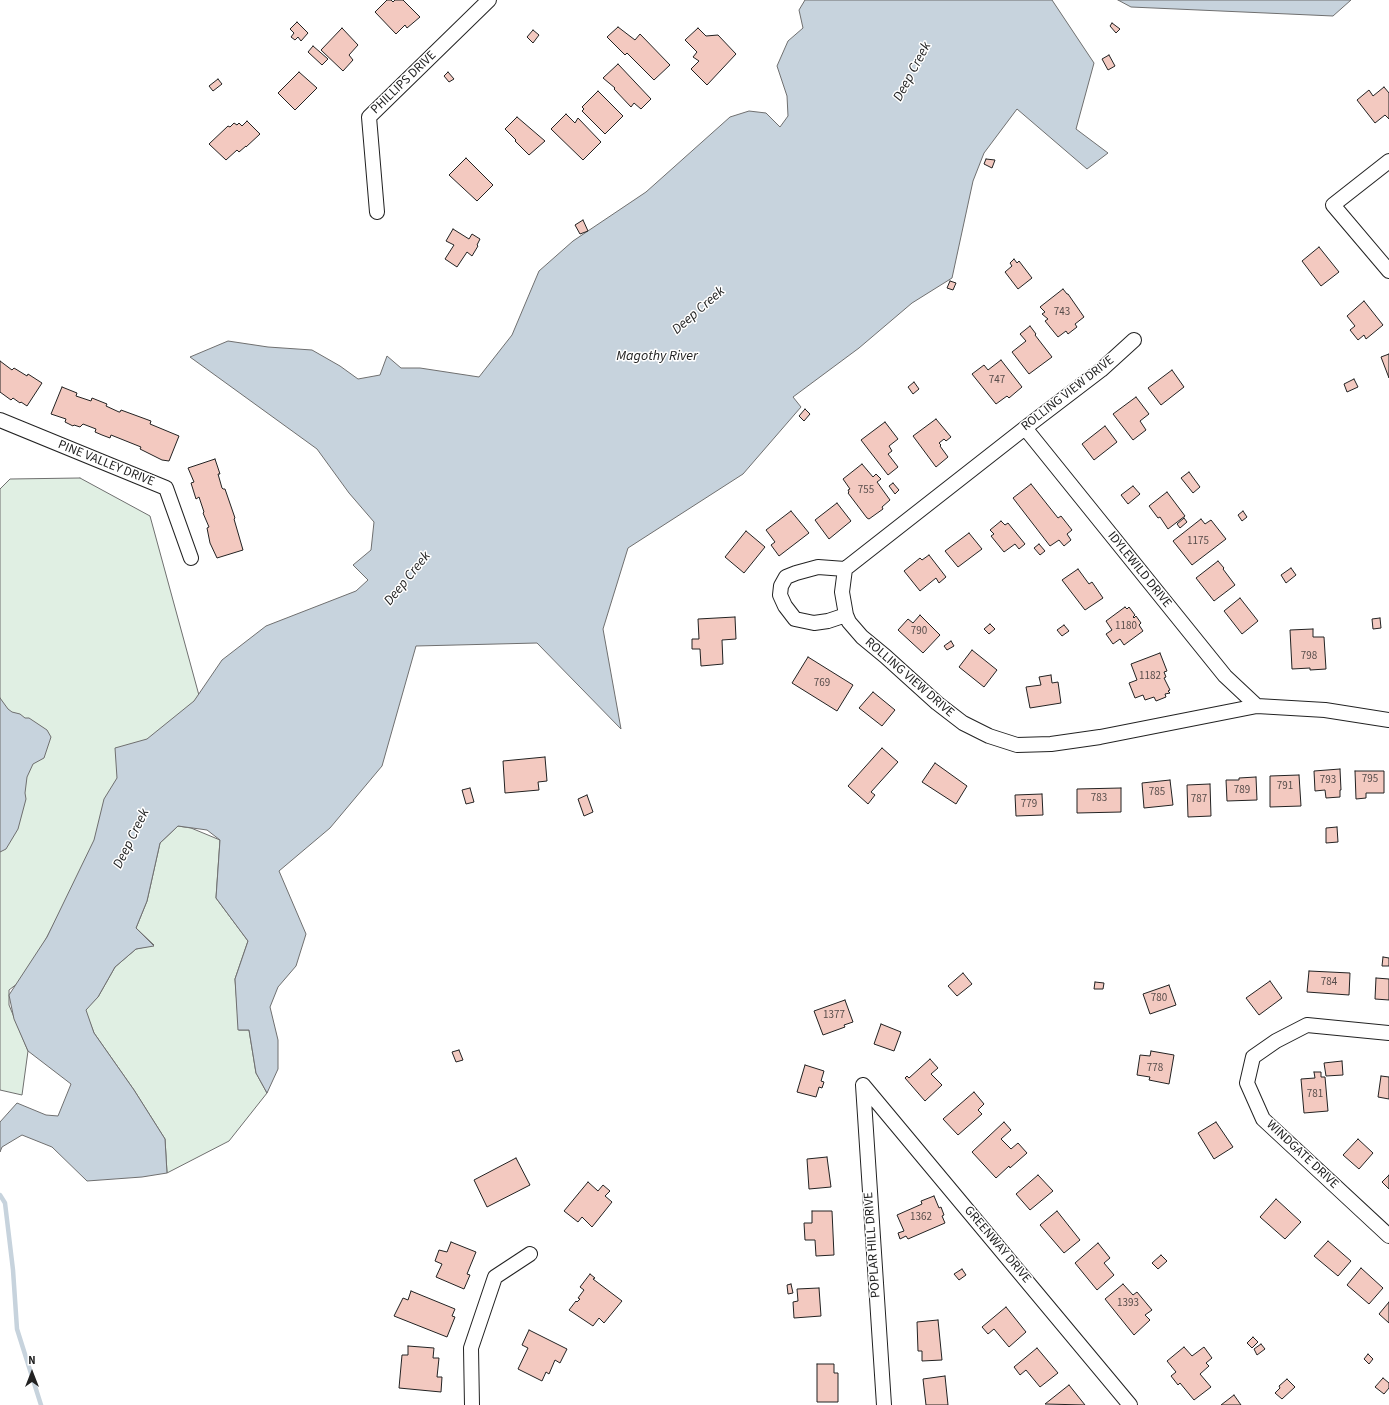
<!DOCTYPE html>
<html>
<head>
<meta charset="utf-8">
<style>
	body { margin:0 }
	#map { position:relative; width:1389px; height:1405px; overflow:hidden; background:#fff; font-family:"Source Sans 3",sans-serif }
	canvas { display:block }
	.north { position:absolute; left:12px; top:1353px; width:40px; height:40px; -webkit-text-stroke:3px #fff; paint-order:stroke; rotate:0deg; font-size:11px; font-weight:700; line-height:16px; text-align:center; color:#222 }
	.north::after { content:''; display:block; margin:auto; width:14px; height:18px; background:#222; clip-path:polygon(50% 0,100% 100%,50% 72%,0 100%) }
</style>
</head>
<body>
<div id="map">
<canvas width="1389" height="1405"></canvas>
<div class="north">N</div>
</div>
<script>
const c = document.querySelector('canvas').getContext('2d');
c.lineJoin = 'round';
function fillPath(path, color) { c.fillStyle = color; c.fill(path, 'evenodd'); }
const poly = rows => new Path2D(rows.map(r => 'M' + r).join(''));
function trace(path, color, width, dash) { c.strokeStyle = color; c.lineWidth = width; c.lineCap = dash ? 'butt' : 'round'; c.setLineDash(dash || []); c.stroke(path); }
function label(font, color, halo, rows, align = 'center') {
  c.font = font + ' "Source Sans 3",sans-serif'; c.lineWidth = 3; c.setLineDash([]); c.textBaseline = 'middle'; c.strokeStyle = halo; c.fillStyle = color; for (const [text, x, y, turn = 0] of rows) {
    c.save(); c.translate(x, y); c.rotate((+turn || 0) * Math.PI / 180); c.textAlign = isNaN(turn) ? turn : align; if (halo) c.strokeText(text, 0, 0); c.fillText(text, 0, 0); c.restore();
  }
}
const green = poly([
	[80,478,150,516,203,710,89,857,26,977,9,990,9,1005,28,1051,22,1095,0,1090,0,489,10,479,80,478],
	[178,826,191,828,220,840,216,898,248,941,235,979,239,1030,249,1030,256,1073,267,1093,229,1141,167,1173,165,1139,134,1090,94,1033,85,1010,98,997,115,967,136,949,154,945,136,928,147,901,160,843,178,826]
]);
fillPath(green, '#e0efe3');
trace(green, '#6f6f6f', 1);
const water = poly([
	[805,0,1052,0,1094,63,1076,129,1108,153,1087,169,1017,109,984,153,973,181,952,278,912,303,859,348,793,397,801,407,743,474,628,548,603,629,621,729,537,643,416,646,382,766,330,828,279,871,306,934,296,966,278,987,270,1007,278,1040,278,1069,267,1093,256,1073,249,1030,238,1030,235,979,248,941,216,898,220,840,207,830,178,826,160,843,147,901,136,928,154,946,136,949,115,967,98,997,86,1010,94,1033,134,1090,165,1139,167,1173,142,1177,87,1181,52,1147,22,1135,2,1147,0,1152,0,1122,17,1103,46,1115,58,1116,71,1084,28,1051,14,1019,9,995,47,937,94,840,104,799,117,778,115,748,147,739,194,701,222,660,266,626,356,591,368,580,353,565,371,550,374,522,349,493,317,449,190,357,228,341,268,347,312,350,340,366,358,379,380,375,387,356,401,368,420,368,479,377,512,335,539,271,573,241,646,192,730,117,749,111,766,113,780,127,788,116,787,96,777,66,788,41,803,28,799,10,805,0],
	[1118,0,1351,0,1333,16,1131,7,1118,0],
	[0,698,8,709,12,712,20,714,25,718,29,718,47,730,51,737,44,758,33,764,27,777,25,793,26,799,18,829,6,849,0,852,0,698]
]);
fillPath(water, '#c7d3dd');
trace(water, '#6f6f6f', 1);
trace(poly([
	[0,1195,5,1203,13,1270,17,1329,41,1405]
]), '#c7d3dd', 4.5);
const building = poly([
	[387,0,391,0,393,2,395,0,403,0,420,17,407,28,405,25,396,34,375,12,387,0],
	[297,22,308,33,301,41,298,37,295,40,291,37,294,33,290,29,297,22],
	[1112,23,1120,29,1116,33,1110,26,1112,23],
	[618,27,635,40,640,34,670,65,654,80,627,53,625,55,607,37,618,27],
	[342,28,358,45,349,55,353,60,343,71,321,50,342,28],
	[698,28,706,36,718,35,736,54,707,85,691,69,699,61,693,57,697,52,685,40,698,28],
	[533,30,539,35,533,43,527,37,533,30],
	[313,46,328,59,322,65,308,52,313,46],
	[1109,55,1115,66,1108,70,1102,59,1109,55],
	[618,64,651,99,641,109,634,103,631,107,614,89,615,88,603,78,618,64],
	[299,72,317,88,295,110,278,93,299,72],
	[448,72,454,79,449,82,444,76,448,72],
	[218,79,222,84,213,91,209,86,218,79],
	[1384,87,1389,93,1389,119,1385,115,1375,123,1357,100,1369,90,1373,96,1384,87],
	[598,91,623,116,605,134,582,111,584,109,582,107,598,91],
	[566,114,575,123,578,118,601,142,583,160,551,129,566,114],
	[517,117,545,141,529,155,515,141,516,140,505,129,517,117],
	[247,121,260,134,246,147,246,146,239,152,237,150,226,160,209,144,228,126,230,127,234,123,237,125,239,123,242,126,247,121],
	[466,158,493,185,477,201,449,175,466,158],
	[986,159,995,160,992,168,984,164,986,159],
	[583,220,588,231,580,234,575,225,583,220],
	[453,229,469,239,472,234,480,239,477,245,478,246,472,256,467,252,457,267,445,259,454,245,446,241,453,229],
	[1319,247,1339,272,1321,286,1302,261,1319,247],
	[1014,259,1017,263,1019,261,1032,278,1018,289,1005,272,1012,266,1010,263,1014,259],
	[950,281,956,283,953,290,947,288,950,281],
	[1063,289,1067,294,1068,294,1084,317,1075,324,1077,327,1068,334,1066,331,1058,337,1045,321,1048,319,1042,314,1045,312,1040,307,1063,289],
	[1364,301,1383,325,1366,339,1364,335,1358,340,1350,330,1355,326,1347,316,1364,301],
	[1030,326,1036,334,1035,335,1052,357,1029,374,1012,352,1026,341,1020,334,1030,326],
	[1389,354,1389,378,1381,357,1389,354],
	[1001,360,1022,387,1009,398,1007,396,996,404,972,374,984,365,988,370,1001,360],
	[0,361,12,370,14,368,27,376,28,374,42,383,27,406,21,402,20,403,13,398,11,400,0,392,0,361],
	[1172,370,1184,387,1161,405,1148,388,1172,370],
	[1354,379,1358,387,1347,392,1344,384,1354,379],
	[914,382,919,389,913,394,908,387,914,382],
	[62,387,77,393,76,396,91,401,92,398,107,404,106,406,119,412,120,412,121,410,151,421,150,424,179,436,169,461,162,460,140,449,141,447,111,435,110,438,102,435,95,432,96,429,83,424,80,427,74,425,73,426,65,422,66,419,51,414,62,387],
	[1136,397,1149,414,1140,421,1146,430,1133,440,1113,414,1136,397],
	[805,409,810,414,804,421,799,416,805,409],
	[936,419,951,437,946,441,944,439,939,443,941,445,940,446,948,457,936,467,913,436,936,419],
	[885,422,898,439,889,446,892,451,888,454,898,467,888,475,861,440,885,422],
	[1105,426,1117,442,1094,460,1082,444,1105,426],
	[215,459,220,474,218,474,222,488,223,489,225,489,235,518,234,519,243,550,217,558,210,543,207,528,209,527,203,513,204,512,199,497,196,499,191,483,194,482,188,468,215,459],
	[862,464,873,477,876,474,881,479,877,482,890,500,882,507,883,509,869,519,867,518,848,493,849,492,848,490,850,489,843,479,862,464],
	[1189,472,1200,487,1193,493,1181,478,1189,472],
	[893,483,899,490,895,494,889,486,893,483],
	[1031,484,1058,518,1061,516,1072,530,1067,534,1071,540,1064,546,1059,540,1050,546,1013,498,1031,484],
	[1133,486,1140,494,1128,504,1121,495,1133,486],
	[1167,492,1185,516,1168,529,1160,517,1158,518,1149,506,1167,492],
	[837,503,851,521,829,539,815,520,837,503],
	[791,511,809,533,779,556,771,545,775,542,766,530,791,511],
	[1243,511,1247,517,1242,521,1238,515,1243,511],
	[1184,518,1187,522,1180,528,1177,524,1184,518],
	[1201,519,1205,524,1211,520,1226,539,1192,565,1173,541,1201,519],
	[1001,521,1005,525,1008,523,1025,544,1019,549,1015,544,1004,552,991,536,994,534,990,530,1001,521],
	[746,531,765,547,744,573,725,557,746,531],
	[969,533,982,549,958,567,945,551,969,533],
	[1039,544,1045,551,1040,555,1034,548,1039,544],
	[929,555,946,577,939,583,936,578,920,591,904,571,920,558,922,560,929,555],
	[1218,561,1224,568,1223,569,1235,585,1214,601,1196,578,1218,561],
	[1291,568,1296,575,1286,583,1281,575,1291,568],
	[1078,569,1089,584,1092,582,1103,598,1085,610,1062,580,1078,569],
	[1240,598,1258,621,1242,634,1224,611,1240,598],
	[1125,607,1127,609,1129,607,1135,615,1133,617,1134,618,1136,616,1141,623,1139,625,1143,631,1124,645,1120,639,1113,644,1106,634,1112,630,1106,621,1125,607],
	[920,615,940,635,923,653,898,630,908,619,913,623,920,615],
	[735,617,736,639,722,640,723,664,701,666,700,649,692,649,692,639,699,639,698,619,735,617],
	[1380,618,1381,628,1373,629,1372,619,1380,618],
	[990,624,995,629,989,634,984,629,990,624],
	[1064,625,1069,631,1062,636,1057,630,1064,625],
	[1313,629,1313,637,1324,637,1326,669,1310,670,1310,668,1292,669,1290,630,1313,629],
	[951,641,954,646,947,650,944,646,951,641],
	[972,650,997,670,984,687,959,667,972,650],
	[1160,653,1167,671,1164,672,1166,677,1164,678,1170,690,1168,691,1170,693,1165,694,1166,697,1156,701,1154,697,1145,700,1143,695,1135,698,1129,683,1137,680,1131,664,1160,653],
	[808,657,853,685,837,711,792,683,808,657],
	[1051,675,1052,683,1058,682,1061,703,1030,708,1026,687,1041,685,1039,677,1051,675],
	[873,692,895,710,882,726,859,708,873,692],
	[882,748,898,762,871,792,875,795,868,804,848,786,882,748],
	[545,757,547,781,538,782,539,790,505,793,503,761,545,757],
	[935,763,967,786,956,804,922,782,935,763],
	[1340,769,1341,790,1340,790,1340,797,1326,798,1325,790,1315,791,1314,771,1340,769],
	[1355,771,1384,771,1384,793,1366,793,1366,798,1356,799,1355,771],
	[1299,775,1301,806,1270,807,1270,776,1299,775],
	[1256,777,1257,800,1227,801,1226,780,1239,780,1239,778,1256,777],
	[1170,780,1173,805,1144,808,1142,783,1170,780],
	[1210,784,1211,816,1188,817,1187,785,1210,784],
	[470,788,474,802,466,804,462,790,470,788],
	[1121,788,1121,812,1077,813,1077,789,1121,788],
	[1042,794,1043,815,1016,816,1015,795,1042,794],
	[587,795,593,812,584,816,578,799,587,795],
	[1337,827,1338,842,1326,843,1326,828,1337,827],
	[1383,957,1389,958,1389,966,1382,966,1383,957],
	[1309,971,1350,973,1349,995,1307,992,1309,971],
	[963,973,972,984,957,996,948,986,963,973],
	[1376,978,1389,979,1389,1000,1375,999,1376,978],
	[1270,981,1282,998,1259,1015,1246,998,1270,981],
	[1095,982,1104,983,1103,989,1094,989,1095,982],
	[1169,985,1176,1005,1150,1014,1143,994,1169,985],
	[845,1000,853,1022,844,1025,845,1027,823,1035,814,1011,845,1000],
	[881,1024,901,1032,894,1051,874,1044,881,1024],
	[459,1050,463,1060,456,1062,452,1052,459,1050],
	[1151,1051,1174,1055,1169,1084,1149,1080,1150,1077,1137,1075,1140,1055,1150,1056,1151,1051],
	[930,1059,938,1068,931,1074,942,1085,925,1101,905,1078,907,1076,909,1078,930,1059],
	[1342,1061,1343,1075,1326,1076,1324,1063,1342,1061],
	[805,1065,824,1071,821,1081,824,1082,822,1088,819,1087,816,1097,797,1092,805,1065],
	[1314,1072,1321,1072,1321,1077,1325,1077,1328,1111,1304,1113,1301,1079,1315,1078,1314,1072],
	[1381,1076,1389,1077,1389,1099,1378,1097,1381,1076],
	[974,1092,984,1104,978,1110,982,1114,958,1135,943,1119,974,1092],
	[1004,1122,1011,1130,1001,1139,1011,1149,1018,1143,1027,1153,1010,1168,1009,1166,996,1178,972,1152,1004,1122],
	[1216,1122,1233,1147,1214,1159,1198,1133,1216,1122],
	[1358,1139,1373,1153,1359,1169,1343,1155,1358,1139],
	[827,1157,831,1187,809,1189,807,1159,827,1157],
	[516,1158,530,1185,487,1207,474,1180,516,1158],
	[1038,1175,1053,1191,1030,1210,1016,1194,1038,1175],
	[1389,1175,1389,1189,1382,1182,1389,1175],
	[588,1182,598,1191,603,1185,610,1191,605,1196,612,1202,592,1227,582,1217,578,1222,564,1211,588,1182],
	[934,1196,939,1208,941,1207,944,1215,942,1216,945,1223,908,1239,906,1236,900,1239,898,1233,904,1231,897,1215,922,1204,921,1201,934,1196],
	[1276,1199,1301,1222,1285,1239,1260,1217,1276,1199],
	[812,1211,832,1211,834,1255,816,1256,815,1240,805,1240,804,1223,812,1223,812,1211],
	[1057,1211,1080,1240,1064,1253,1040,1225,1057,1211],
	[1328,1241,1351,1261,1338,1276,1314,1256,1328,1241],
	[451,1242,476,1252,467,1274,470,1275,464,1289,436,1277,442,1264,435,1261,439,1250,447,1252,451,1242],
	[1098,1243,1110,1258,1104,1263,1114,1275,1097,1290,1075,1263,1098,1243],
	[1161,1255,1167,1261,1158,1269,1152,1263,1161,1255],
	[1361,1268,1383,1288,1369,1304,1347,1285,1361,1268],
	[962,1269,966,1275,959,1280,954,1274,962,1269],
	[590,1274,595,1278,593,1279,622,1301,604,1323,599,1318,593,1326,569,1310,576,1301,577,1302,580,1299,578,1298,584,1290,580,1287,590,1274],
	[791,1284,793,1293,788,1294,787,1285,791,1284],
	[1123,1284,1133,1295,1137,1292,1152,1310,1145,1315,1150,1320,1134,1335,1105,1299,1123,1284],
	[819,1288,821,1316,794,1318,793,1302,798,1301,797,1289,819,1288],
	[411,1291,455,1309,452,1316,455,1317,447,1337,394,1316,403,1298,408,1300,411,1291],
	[1389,1302,1389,1323,1379,1314,1389,1302],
	[1006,1307,1026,1332,1009,1347,994,1329,988,1334,982,1327,1006,1307],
	[938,1320,942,1360,922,1361,922,1351,918,1351,917,1322,938,1320],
	[529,1330,567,1349,560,1363,555,1360,549,1374,546,1372,542,1381,518,1369,528,1348,522,1345,529,1330],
	[1253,1337,1258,1342,1252,1348,1247,1343,1253,1337],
	[1261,1344,1265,1349,1257,1355,1254,1349,1261,1344],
	[408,1346,434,1348,433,1358,439,1358,437,1377,442,1377,441,1392,399,1388,402,1355,408,1355,408,1346],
	[1184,1347,1192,1356,1204,1347,1212,1358,1206,1363,1209,1366,1200,1374,1211,1387,1194,1400,1180,1383,1178,1385,1171,1376,1176,1372,1167,1361,1184,1347],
	[1037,1348,1058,1373,1040,1387,1026,1370,1020,1375,1014,1367,1037,1348],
	[1368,1354,1373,1359,1369,1364,1364,1359,1368,1354],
	[817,1364,834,1364,834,1373,838,1373,838,1402,817,1402,817,1364],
	[945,1376,948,1405,926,1405,923,1379,945,1376],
	[1383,1378,1389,1383,1389,1388,1384,1394,1375,1387,1383,1378],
	[1287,1379,1295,1387,1282,1399,1275,1393,1280,1388,1279,1386,1287,1379],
	[1069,1385,1085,1405,1045,1404,1069,1385],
	[1234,1395,1241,1405,1221,1405,1234,1395]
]);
fillPath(building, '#f3c9c0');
trace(building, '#222', 1);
const street = poly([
	[1389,161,1333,205,1389,271],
	[377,212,369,117,489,0],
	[1134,340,1101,370,1025,428,845,569,842,592,846,615,849,622,862,637,885,656,937,703,963,723,989,736,1017,745,1051,744,1100,737,1257,706,1325,710,1389,720],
	[0,420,166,488,191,558],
	[1025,428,1225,676,1257,706],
	[845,569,818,567,796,573,786,577,781,586,780,595,785,606,795,619,814,623,828,621,846,615],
	[1389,1033,1307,1025,1276,1041,1253,1057,1247,1083,1263,1119,1389,1236],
	[863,1085,1130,1405],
	[863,1085,884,1405],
	[472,1405,471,1348,495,1277,530,1254]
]);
trace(street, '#222', 16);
trace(street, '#fff', 14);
label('11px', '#564c4a', null, [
	["743",1062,313],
	["747",997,381],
	["755",866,491],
	["1175",1198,542],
	["1180",1126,627],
	["790",919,632],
	["798",1309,657],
	["1182",1150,677],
	["769",822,684],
	["795",1370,780],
	["793",1328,781],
	["791",1285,787],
	["789",1242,791],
	["785",1157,793],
	["783",1099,799],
	["787",1199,800],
	["779",1029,805],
	["784",1329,983],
	["780",1159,999],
	["1377",834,1016],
	["778",1155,1069],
	["781",1315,1095],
	["1362",921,1218],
	["1393",1128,1304]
]);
label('13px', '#222', '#fff', [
	["PHILLIPS DRIVE",404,83,-44],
	["ROLLING VIEW DRIVE",1068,394,-38],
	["PINE VALLEY DRIVE",106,464,22],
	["IDYLEWILD DRIVE",1139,570,51],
	["ROLLING VIEW DRIVE",909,678,41],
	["WINDGATE DRIVE",1302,1155,43],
	["POPLAR HILL DRIVE",873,1245,-94],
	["GREENWAY DRIVE",997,1245,50]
]);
label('italic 14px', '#222', '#fff', [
	["Deep Creek",913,72,-62],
	["Deep Creek",699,311,-41],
	["Magothy River",657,357],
	["Deep Creek",408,579,-51],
	["Deep Creek",132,839,-64]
]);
</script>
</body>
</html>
